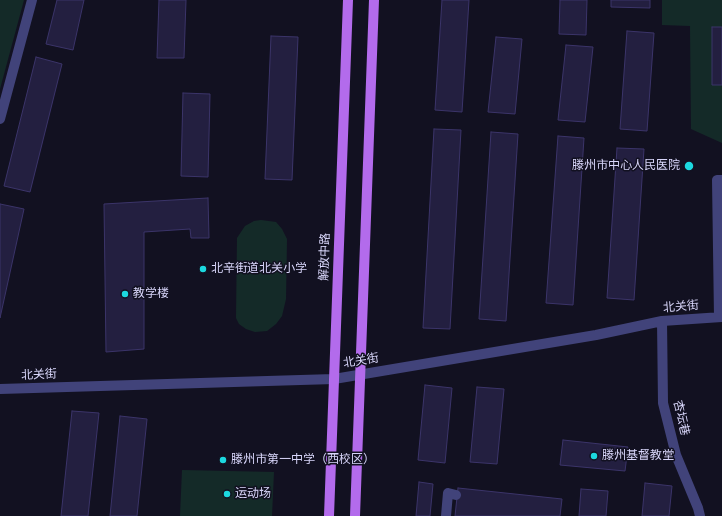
<!DOCTYPE html>
<html>
<head>
<meta charset="utf-8">
<style>
	body { margin:0 }
	canvas { display:block; background:#121121 }
</style>
</head>
<body>
<canvas width="722" height="516"></canvas>
<script>
const c = document.querySelector('canvas').getContext('2d');
c.lineJoin = 'round';
function fillPath(path, color) { c.fillStyle = color; c.fill(path, 'evenodd'); }
const poly = rows => new Path2D(rows.map(r => 'M' + r).join(''));
function trace(path, color, width, dash) { c.strokeStyle = color; c.lineWidth = width; c.lineCap = dash ? 'butt' : 'round'; c.setLineDash(dash || []); c.stroke(path); }
function label(font, color, halo, rows, align = 'center') {
  c.font = font + ' Helvetica,"Noto Sans SC",sans-serif'; c.lineWidth = 3; c.setLineDash([]); c.textBaseline = 'middle'; c.strokeStyle = halo; c.fillStyle = color; for (const [text, x, y, turn = 0] of rows) {
    c.save(); c.translate(x, y); c.rotate((+turn || 0) * Math.PI / 180); c.textAlign = isNaN(turn) ? turn : align; if (halo) c.strokeText(text, 0, 0); c.fillText(text, 0, 0); c.restore();
  }
}
fillPath(poly([
	[0,0,24,0,0,89],
	[662,0,722,0,722,143,691,129,690,26,662,25],
	[261,220,276,222,282,229,287,239,286,299,282,316,276,324,267,331,255,332,246,329,239,324,236,318,237,238,245,226,254,221],
	[182,470,274,472,272,516,180,516]
]), '#142a28');
const building = poly([
	[57,0,84,0,73,50,46,44,57,0],
	[159,0,186,0,184,58,157,58,159,0],
	[442,0,469,0,462,112,435,110,442,0],
	[560,0,587,0,586,35,559,34,560,0],
	[611,0,650,0,650,8,611,7,611,0],
	[712,27,722,27,722,85,712,85,712,27],
	[627,31,654,33,647,131,620,129,627,31],
	[271,36,298,37,292,180,265,179,271,36],
	[496,37,522,39,515,114,488,112,496,37],
	[566,45,593,47,585,122,558,120,566,45],
	[36,57,62,64,30,192,4,186,36,57],
	[183,93,210,94,208,177,181,176,183,93],
	[434,129,461,130,450,329,423,328,434,129],
	[491,132,518,134,506,321,479,319,491,132],
	[558,136,584,138,573,305,546,303,558,136],
	[617,148,644,149,634,300,607,298,617,148],
	[208,198,209,238,191,238,190,229,144,232,144,349,106,352,104,204,208,198],
	[0,204,24,209,0,318,0,204],
	[425,385,452,388,445,463,418,460,425,385],
	[477,387,504,389,497,464,470,462,477,387],
	[72,411,99,413,88,516,61,516,72,411],
	[120,416,147,419,137,516,110,516,120,416],
	[563,440,628,447,625,471,560,465,563,440],
	[419,482,433,484,430,516,416,516,419,482],
	[645,483,672,486,669,516,642,516,645,483],
	[458,488,562,499,560,516,455,516,458,488],
	[581,489,608,491,606,516,579,516,581,489]
]);
fillPath(building, '#231f40');
trace(building, '#3b3469', 1);
trace(poly([
	[0,119,32,0],
	[719,317,717,180,722,180],
	[662,321,663,403,676,455,698,508,700,516],
	[0,389,334,379,596,335,662,321,722,317],
	[446,516,448,493,456,495]
]), '#41437a', 10);
trace(poly([
	[329,516,348,0],
	[355,516,374,0]
]), '#b36bec', 10);
for (const [x, y, r, color] of [
	[689,166,5,"#1cd8df"],
	[203,269,4,"#1cd8df"],
	[125,294,4,"#1cd8df"],
	[594,456,4,"#1cd8df"],
	[223,460,4,"#1cd8df"],
	[227,494,4,"#1cd8df"]
]) { const dot = new Path2D(); dot.arc(x, y, r, 0, 2 * Math.PI); c.fillStyle = color; c.fill(dot); trace(dot, '#121121', 1.5); }
label('12px', '#d8d6fa', '#121121', [
	["滕州市中心人民医院",680,166,"right"],
	["北辛街道北关小学",211,269],
	["教学楼",133,294],
	["滕州基督教堂",602,456],
	["滕州市第一中学（西校区）",231,460],
	["运动场",235,494]
], 'left');
label('12px', '#d8d6fa', '#121121', [
	["解放中路",325,257,-88],
	["北关街",681,307,-5],
	["北关街",361,361,-9],
	["北关街",39,375,-2],
	["杏坛巷",681,418,77]
]);
</script>
</body>
</html>
